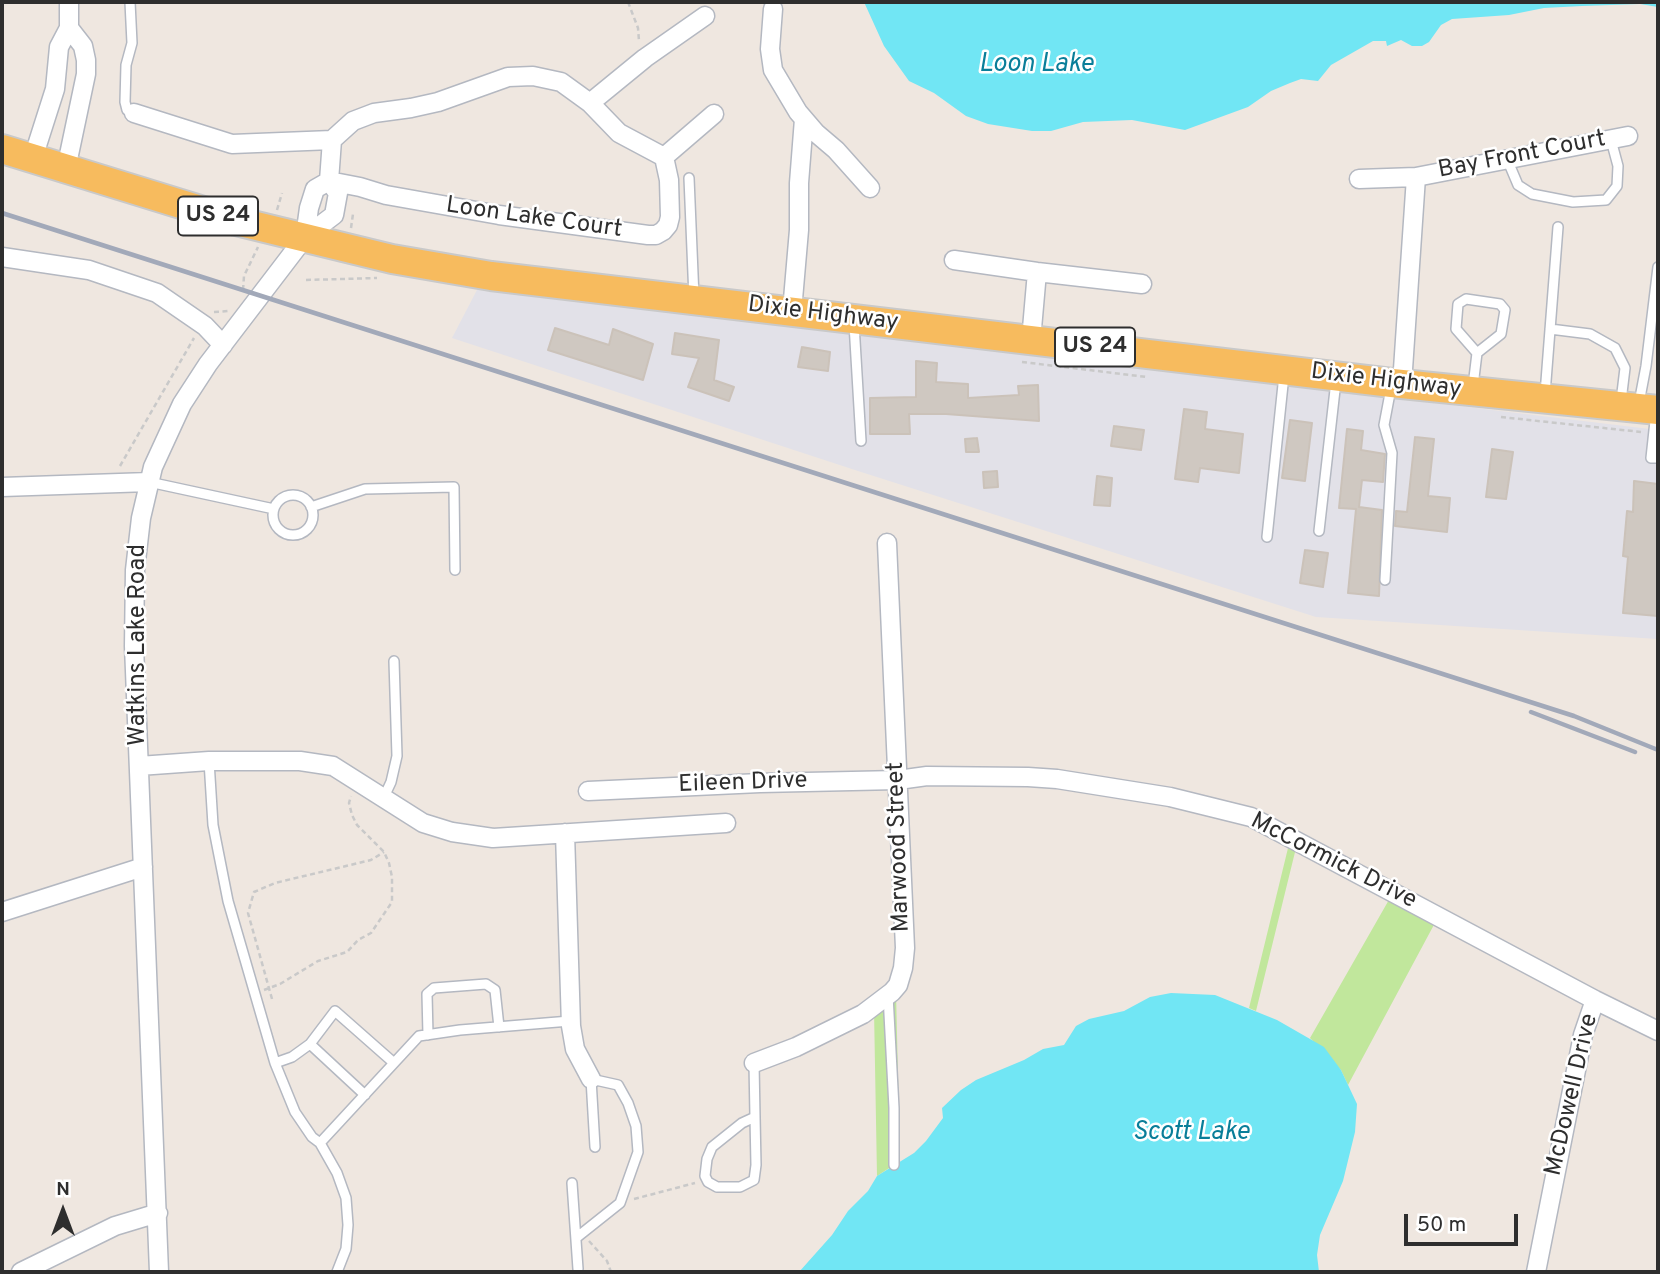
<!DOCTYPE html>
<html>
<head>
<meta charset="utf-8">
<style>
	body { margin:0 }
	#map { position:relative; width:1660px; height:1274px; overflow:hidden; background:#efe7e0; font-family:Overpass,sans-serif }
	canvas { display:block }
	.frame { position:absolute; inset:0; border:4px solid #2e2e2e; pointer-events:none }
	.north { position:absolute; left:28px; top:1176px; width:70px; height:70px; -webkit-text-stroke:5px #fff; paint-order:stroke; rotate:0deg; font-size:19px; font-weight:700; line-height:28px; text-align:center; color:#2e2e2e }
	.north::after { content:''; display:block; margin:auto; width:24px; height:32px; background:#2e2e2e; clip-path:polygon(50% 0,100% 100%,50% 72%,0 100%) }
	.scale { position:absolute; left:1404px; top:1214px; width:114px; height:32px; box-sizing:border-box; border:4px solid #2e2e2e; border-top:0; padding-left:9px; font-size:21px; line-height:24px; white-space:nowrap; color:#2e2e2e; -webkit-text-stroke:5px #fff; paint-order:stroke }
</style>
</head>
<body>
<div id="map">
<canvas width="1660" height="1274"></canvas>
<div class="frame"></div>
<div class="north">N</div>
<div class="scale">50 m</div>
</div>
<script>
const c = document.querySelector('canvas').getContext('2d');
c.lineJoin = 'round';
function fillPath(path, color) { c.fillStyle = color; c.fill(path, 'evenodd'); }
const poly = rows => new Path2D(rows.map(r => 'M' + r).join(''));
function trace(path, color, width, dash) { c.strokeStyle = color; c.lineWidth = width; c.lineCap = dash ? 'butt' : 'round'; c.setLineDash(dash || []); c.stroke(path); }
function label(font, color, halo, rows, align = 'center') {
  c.font = font + ' Overpass,sans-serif'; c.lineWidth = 5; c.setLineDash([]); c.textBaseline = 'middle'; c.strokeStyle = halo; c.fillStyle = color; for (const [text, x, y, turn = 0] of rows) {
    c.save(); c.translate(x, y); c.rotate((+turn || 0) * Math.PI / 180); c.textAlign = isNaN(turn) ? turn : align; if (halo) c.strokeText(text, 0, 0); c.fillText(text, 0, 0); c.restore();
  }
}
fillPath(poly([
	[478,288,1658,430,1658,639,1316,617,858,471,452,338]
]), '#e2e1e8');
fillPath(poly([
	[1289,844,1296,848,1256,1011,1249,1008],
	[1390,898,1436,921,1348,1085,1341,1070,1310,1038],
	[896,992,900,1161,877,1176,874,1010]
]), '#c1e79c');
fillPath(poly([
	[864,2,1658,2,1658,7,1640,4,1582,6,1544,8,1509,15,1452,19,1441,25,1429,42,1422,46,1412,46,1401,40,1387,46,1386,41,1373,41,1331,65,1318,81,1301,79,1290,83,1271,91,1248,107,1185,130,1132,120,1083,122,1051,131,1032,131,988,124,966,116,934,93,909,81,884,46],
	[1171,993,1215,995,1277,1020,1324,1047,1341,1070,1357,1104,1355,1132,1343,1181,1320,1235,1317,1255,1319,1272,799,1272,832,1235,848,1211,868,1191,877,1176,914,1153,926,1141,943,1118,942,1108,961,1090,976,1080,1024,1060,1043,1049,1064,1045,1076,1026,1089,1019,1124,1011,1150,997]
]), '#71e6f4');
const building = poly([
	[555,328,609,345,613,329,653,344,643,380,548,350,555,328],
	[675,333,719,340,714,380,734,387,729,401,688,387,699,358,672,354,675,333],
	[802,347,830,352,828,371,798,367,802,347],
	[916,361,937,363,936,382,968,384,968,398,1019,395,1018,386,1038,385,1039,421,946,414,909,414,910,434,870,434,870,398,916,397,916,361],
	[1184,409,1207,412,1205,429,1243,434,1239,473,1200,468,1198,482,1175,479,1184,409],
	[1290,420,1312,423,1305,481,1282,478,1290,420],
	[1114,426,1144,430,1141,450,1111,446,1114,426],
	[1347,429,1363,431,1361,450,1385,454,1383,482,1362,480,1359,507,1382,510,1379,596,1348,593,1356,509,1339,508,1347,429],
	[1415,437,1434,439,1428,496,1450,498,1447,532,1395,526,1396,511,1407,512,1415,437],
	[977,438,979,452,966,452,965,439,977,438],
	[1492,449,1513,452,1506,499,1486,497,1492,449],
	[997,471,998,487,984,488,983,472,997,471],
	[1097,476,1112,478,1110,506,1094,505,1097,476],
	[1634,481,1658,484,1658,616,1623,613,1628,557,1623,556,1627,511,1633,512,1634,481],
	[1305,550,1328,553,1323,587,1300,583,1305,550]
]);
fillPath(building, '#cfc8c1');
trace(building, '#cbc2b9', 2);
const service = poly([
	[130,2,132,43,126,65,125,102,127,110,134,113],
	[1507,159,1518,185,1532,194,1573,202,1606,200,1617,186,1618,166,1611,140],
	[689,178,694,298],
	[854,324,861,441],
	[1550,329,1590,334,1615,348,1625,368,1621,401],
	[1473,386,1477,353,1456,329,1458,304,1466,299,1500,304,1505,310,1501,334,1477,353],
	[1545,394,1558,227],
	[1639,403,1646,366,1658,267],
	[1656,412,1651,458,1658,458],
	[149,482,274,509],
	'273 515a20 20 0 1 1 40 0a20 20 0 1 1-40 0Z',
	[311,507,365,489,454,487,455,570],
	[1319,531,1336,381],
	[1267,537,1284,375],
	[1385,580,1392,453,1384,425,1391,388],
	[209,761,213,825,228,901,275,1063,295,1112,312,1137,320,1143,337,1173,346,1198,348,1225,346,1249,337,1272],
	[384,797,391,782,397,756,394,661],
	[888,995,894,1108,894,1165],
	[428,1035,427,994,434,988,486,984,495,990,499,1027],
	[310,1044,335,1011,394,1063],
	[275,1063,292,1057,310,1044,365,1095],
	[754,1063,755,1117,756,1165,754,1180,740,1187,717,1187,708,1182,705,1176,707,1159,712,1147,742,1123,755,1117],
	[320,1143,419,1036,460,1030,570,1021],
	[572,1183,578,1269],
	[576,1238,620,1203,638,1152,636,1126,628,1103,618,1085,591,1079,595,1147]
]);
const minor = poly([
	[773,9,770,49,773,70,798,112,816,133,836,150,870,188],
	[590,103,645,58,705,16],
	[134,113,232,144,332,140],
	[332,140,329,181,360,187,386,195,499,215,648,235,656,235,663,231,668,225,670,217,669,180,664,157],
	[332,140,353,121,374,113,411,108,438,102,508,77,533,76,561,82,590,103,619,133,664,157],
	[664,157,714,114],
	[33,158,55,89,59,47,69,28,69,2],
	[66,169,86,74,86,60,83,46,69,28],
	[1359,179,1416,177],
	[2,257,89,270,157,293,205,326,223,345],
	[954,260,1037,272,1142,284],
	[792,311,799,230,799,183,804,119],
	[1031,340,1037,272],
	[1402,384,1416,177,1628,136],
	[2,487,149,482],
	[139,766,209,761,300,761,333,766,423,823,452,832,493,838,726,823],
	[588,791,760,783,898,780,927,776,1028,777,1057,779,1170,797,1251,817,1595,1000,1658,1031],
	[565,833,571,1026,575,1049,591,1079],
	[2,912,143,867],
	[754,1063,796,1047,863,1014,892,992,898,985,903,968,905,948,887,543],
	[21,1272,115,1226,158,1213],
	[159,1272,134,646,135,570,141,518,153,467,182,404,208,364,305,237,334,215,338,193,329,181,315,189,309,208,305,237],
	[1536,1272,1583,1035,1595,1000]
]);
const primary = poly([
	[2,149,236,221,392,259,491,276,1392,383,1658,410]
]);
trace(service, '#b4b8c1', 12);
trace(minor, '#b4b8c1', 21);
trace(primary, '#c9c9c9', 32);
trace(poly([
	[628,2,638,28,639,41],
	[277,210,282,193],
	[351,228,353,214],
	[306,280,377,278],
	[243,290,244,276,258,247],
	[214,312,228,311],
	[1022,362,1147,377],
	[1501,417,1641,432],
	[120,466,194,338],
	[264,990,280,984,318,961,347,952,358,940,371,933,392,902,392,877,389,863,384,852,357,825,352,815,349,803,351,796],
	[272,999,248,913,254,892,275,883,371,860,384,852],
	[634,1199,695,1183],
	[589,1241,607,1261,611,1272]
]), '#c9c9c9', 2.5, [5, 3.5]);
trace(service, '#fff', 9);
trace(minor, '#fff', 18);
trace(primary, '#f7bb5e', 28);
trace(poly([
	[2,213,1574,716,1658,750],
	[1531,712,1635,752]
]), '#a2a9b9', 4.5);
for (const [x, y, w] of [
	[218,216,80],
	[1095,347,80]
]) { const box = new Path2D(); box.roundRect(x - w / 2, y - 19.5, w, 39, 5); c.fillStyle = '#fff'; c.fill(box); trace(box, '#2e2e2e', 2); }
label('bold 23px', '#2e2e2e', null, [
	["US 24",218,216],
	["US 24",1095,347]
]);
label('24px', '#2e2e2e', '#fff', [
	["Bay Front Court",1522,156,-11],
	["Loon Lake Court",534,219,8],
	["Dixie Highway",823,315,7],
	["Dixie Highway",1386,382,7],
	["Watkins Lake Road",139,645,-90],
	["Eileen Drive",743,784,-2],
	["Marwood Street",900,847,-92],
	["McCormick Drive",1333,862,27],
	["McDowell Drive",1573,1095,-77]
]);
label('italic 26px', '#097e99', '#fff', [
	["Loon Lake",1036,66],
	["Scott Lake",1191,1134]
]);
</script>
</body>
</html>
